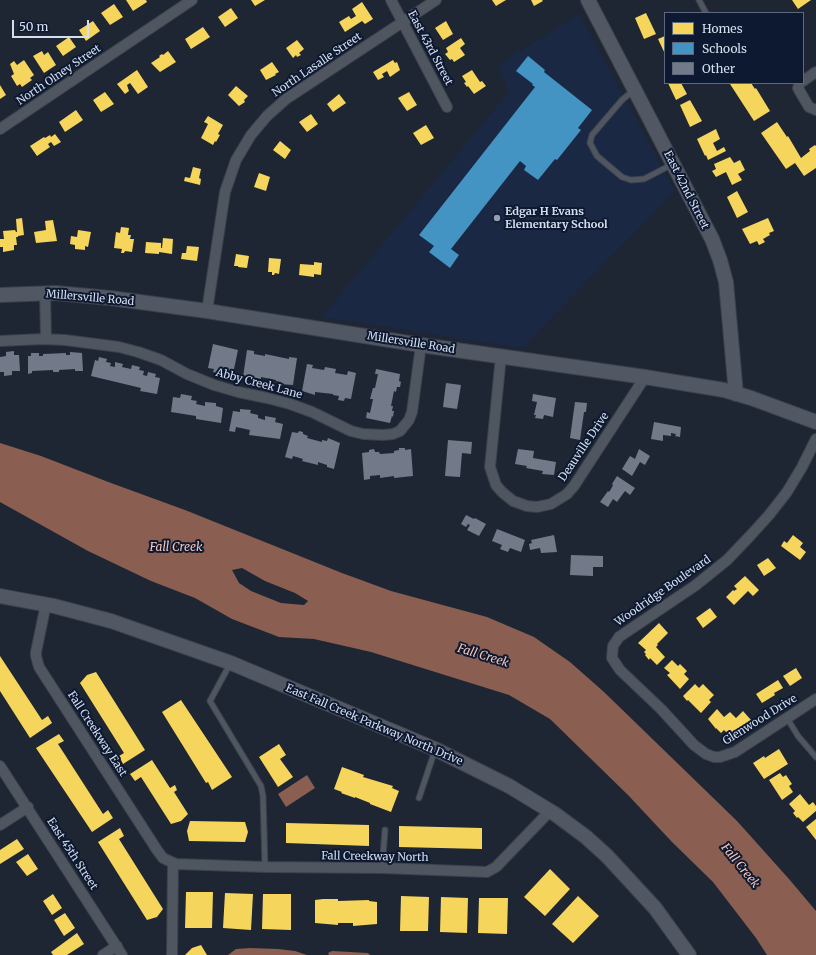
<!DOCTYPE html>
<html>
<head>
<meta charset="utf-8">
<style>
	body { margin:0 }
	#map { position:relative; width:816px; height:955px; overflow:hidden; background:#1e2633; font-family:Merriweather,serif }
	canvas { display:block }
	.legend { position:absolute; left:664px; top:12px; width:140px; height:72px; box-sizing:border-box; background:#0d1931; border:1px solid #5d687d; margin:0; padding:5px 7px; list-style:none; font-size:12px; color:#d5deee }
	.legend li { display:flex; align-items:center; gap:8px; height:20px }
	.legend b { width:20px; border:1px solid #5d687d }
	.scale { position:absolute; left:12px; top:20px; width:77px; height:18px; box-sizing:border-box; border:2px solid #d5deee; border-top:0; padding-left:5px; font-size:12px; line-height:14px; white-space:nowrap; color:#d5deee; -webkit-text-stroke:3px #0d1931; paint-order:stroke }
</style>
</head>
<body>
<div id="map">
<canvas width="816" height="955"></canvas>
<ul class="legend">
<li><b style="height:11px;background:#f6d55c"></b>Homes</li>
<li><b style="height:11px;background:#4393c3"></b>Schools</li>
<li><b style="height:11px;background:#727a89"></b>Other</li>
</ul>
<div class="scale">50 m</div>
</div>
<script>
const c = document.querySelector('canvas').getContext('2d');
c.lineJoin = 'round';
function fillPath(path, color) { c.fillStyle = color; c.fill(path, 'evenodd'); }
const poly = rows => new Path2D(rows.map(r => 'M' + r).join(''));
function trace(path, color, width, dash) { c.strokeStyle = color; c.lineWidth = width; c.lineCap = dash ? 'butt' : 'round'; c.setLineDash(dash || []); c.stroke(path); }
function label(font, color, halo, rows, align = 'center') {
  c.font = font + ' Merriweather,serif'; c.lineWidth = 4; c.setLineDash([]); c.textBaseline = 'middle'; c.strokeStyle = halo; c.fillStyle = color; for (const [text, x, y, turn = 0] of rows) {
    c.save(); c.translate(x, y); c.rotate((+turn || 0) * Math.PI / 180); c.textAlign = isNaN(turn) ? turn : align; if (halo) c.strokeText(text, 0, 0); c.fillText(text, 0, 0); c.restore();
  }
}
fillPath(poly([
	[579,14,675,191,522,348,322,317,509,92,498,65]
]), '#1a2843');
fillPath(poly([
	[0,443,41,456,111,483,185,510,342,573,391,591,487,617,534,637,570,662,604,692,737,821,789,879,816,911,816,955,767,955,756,938,713,882,672,842,628,795,550,719,509,695,371,652,314,639,279,637,232,619,195,598,151,581,88,551,0,502],
	[242,568,265,581,295,593,308,601,304,605,281,603,251,591,239,583,232,570],
	[307,775,315,788,286,807,278,794],
	[250,948,278,949,295,951,307,955,228,955,236,949],
	[332,951,368,953,370,955,329,955,328,953]
]), '#8a5e51');
fillPath(poly([
	[126,0,146,0,147,2,133,11],
	[251,0,265,0,255,6],
	[492,0,506,0,496,6],
	[531,0,542,0,543,1,534,6],
	[792,0,811,0,798,9],
	[362,2,373,19,365,24,362,21,345,32,339,22,349,16,351,19,356,16,352,9],
	[114,4,123,17,110,25,101,13],
	[231,8,238,18,225,27,218,17],
	[646,13,656,34,644,39,635,18],
	[93,21,100,31,86,41,79,30],
	[446,21,453,34,443,40,435,28],
	[203,27,210,37,191,49,185,39],
	[665,36,665,54,658,39],
	[69,37,76,47,63,56,56,46],
	[461,38,465,44,460,48,465,55,454,62,452,59,450,60,445,54,448,52,446,48],
	[297,40,304,49,299,53,301,55,297,57,296,55,293,58,286,48],
	[42,51,44,55,48,52,56,65,44,73,33,56],
	[168,51,176,62,160,72,151,63,160,57,159,56,162,54,163,55],
	[24,60,34,75,30,78,32,80,22,87,20,84,17,86,11,76,14,74,10,64,14,61,17,65],
	[393,60,395,63,397,62,400,70,390,77,387,71,382,74,384,77,378,80,373,72],
	[272,62,279,72,275,74,276,75,266,80,260,70],
	[137,70,148,87,138,94,130,83,127,85,129,91,125,94,117,84],
	[472,70,480,82,482,81,486,86,474,94,468,86,467,87,464,83,466,82,462,76],
	[668,83,681,83,687,94,676,100],
	[731,83,751,83,755,89,756,88,770,111,754,121,730,84],
	[0,85,6,95,0,99],
	[236,86,248,96,244,100,245,102,239,106,228,95],
	[105,92,114,104,101,112,93,100],
	[409,92,417,105,407,111,398,98],
	[339,94,346,103,333,112,327,104],
	[690,100,702,121,690,127,680,105],
	[76,110,83,120,65,132,59,122],
	[311,114,318,124,307,132,299,122],
	[208,116,223,125,218,134,220,135,216,142,215,141,213,145,201,138,208,124,204,122],
	[777,122,787,137,788,136,801,158,810,151,809,149,815,145,816,146,816,168,804,176,795,163,786,169,761,133],
	[426,125,434,138,421,145,413,133],
	[716,129,720,139,713,143,717,151,724,147,726,151,708,160,706,155,705,156,697,139],
	[55,134,61,142,54,146,51,142,48,144,50,147,37,156,30,146,44,137,45,138,50,135,51,137],
	[280,141,291,150,285,159,273,150],
	[730,157,734,163,740,160,745,170,738,174,742,180,732,185,726,172,716,177,712,171,716,169,714,164],
	[193,167,201,169,199,178,201,179,200,185,184,181,185,177,190,178],
	[259,173,270,177,266,191,254,187],
	[737,191,748,212,737,218,727,197],
	[22,218,24,235,18,236,18,237,16,237,17,245,14,245,14,250,3,252,3,247,0,247,0,239,4,239,3,231,15,230,16,232,17,232,16,219],
	[768,218,774,231,769,233,770,235,763,239,765,242,759,245,757,241,750,244,742,229],
	[53,220,57,241,36,243,34,232,46,230,45,221],
	[121,227,129,228,128,235,131,235,130,239,134,239,132,252,125,251,124,253,121,253,122,249,114,248,116,232,120,233],
	[78,230,91,232,88,247,85,246,85,250,75,249,75,245,70,244,71,236,77,237],
	[163,238,173,239,172,254,159,252,159,254,145,253,146,242,161,243,161,248,162,248],
	[187,246,199,247,197,261,181,259,182,253,186,253],
	[236,254,249,256,247,268,238,267,238,266,234,266],
	[269,258,281,259,279,274,275,273,274,275,272,275,272,272,268,272],
	[314,262,322,263,321,275,314,274,314,277,299,275,300,264,314,265],
	[793,535,803,543,800,547,806,552,800,560,781,546,784,541,787,543],
	[768,558,776,568,764,576,757,565],
	[745,576,759,590,753,596,748,591,734,605,726,597,733,590,734,591,737,589,734,586],
	[710,608,717,617,703,628,696,618],
	[659,623,668,633,657,644,658,645,656,647,665,657,657,665,650,658,649,660,645,655,646,654,644,652,646,650,638,643],
	[0,656,42,720,48,716,52,723,30,738,0,691],
	[672,660,678,666,680,664,687,671,684,674,689,679,680,689,667,675,670,673,664,668],
	[796,668,802,678,790,686,783,676],
	[96,672,145,750,123,764,119,756,124,753,80,683,87,675],
	[778,680,783,688,774,693,775,695,762,703,756,694],
	[695,684,699,688,703,684,714,695,709,700,711,702,701,713,688,700,687,701,683,696],
	[181,700,232,777,212,790,208,782,206,783,162,712],
	[717,709,724,717,730,712,736,718,743,711,751,720,739,731,738,729,731,737,724,730,721,733,716,728,716,729,708,719],
	[59,734,64,741,58,744,103,814,108,810,113,818,92,832,36,748],
	[279,744,286,755,280,759,293,777,278,787,259,757],
	[779,749,788,764,764,779,753,763,764,756,765,758],
	[152,760,170,788,175,785,177,790,174,792,188,814,181,821,171,824,141,777,135,781,130,774],
	[342,767,364,775,363,777,393,786,392,788,399,791,391,812,370,804,370,803,355,797,355,798,341,793,342,792,334,789],
	[780,773,783,777,786,775,792,784,789,786,793,792,782,800,769,780],
	[800,794,809,805,813,802,816,806,816,811,803,822,798,817,797,818,793,813,795,811,789,804],
	[816,819,816,840,806,827],
	[190,821,245,822,248,832,245,842,189,841,187,831],
	[286,823,369,825,369,846,286,843],
	[399,826,482,828,482,849,399,847],
	[120,828,124,836,119,839,163,909,157,917,147,920,98,842],
	[17,839,24,849,0,864,0,850],
	[28,854,38,869,27,876,16,862],
	[550,869,570,889,545,916,524,897],
	[186,892,213,892,212,928,185,928],
	[225,893,253,894,251,930,223,928],
	[53,894,62,908,52,915,43,901],
	[263,894,291,894,291,930,262,929],
	[401,896,429,897,428,931,400,931],
	[578,896,599,916,573,943,552,924],
	[441,897,468,898,467,933,440,932],
	[479,898,508,898,507,934,478,933],
	[323,899,338,899,338,901,369,900,369,901,377,902,377,924,353,926,353,923,338,923,338,925,315,923,315,900],
	[65,913,75,928,64,936,54,920],
	[77,933,84,944,67,955,53,955,51,952],
	[201,945,207,955,185,955,192,948]
]), '#f6d55c');
fillPath(poly([
	[528,56,545,70,544,72,592,110,578,128,581,130,557,160,555,159,538,180,524,170,526,166,520,161,451,249,459,255,450,268,429,252,434,246,419,235,535,87,532,85,533,84,516,71]
]), '#4393c3');
fillPath(poly([
	[213,344,238,350,233,374,227,373,227,375,213,372,214,369,208,368],
	[247,350,254,351,254,354,265,356,265,354,289,359,289,357,297,358,293,385,281,384,281,382,276,381,276,380,261,377,261,379,256,378,256,380,243,377],
	[14,351,14,355,19,355,20,371,12,371,12,375,4,376,4,372,0,372,0,357,6,356,6,352],
	[70,352,82,353,83,371,75,371,75,369,59,370,59,372,53,372,53,370,32,371,32,373,28,374,28,356,31,356,31,353,39,353,39,356,43,356,43,354,66,353,66,355,70,355],
	[99,357,107,359,106,362,111,363,110,366,115,367,115,362,123,364,122,367,131,369,132,365,140,367,139,370,144,371,143,375,147,376,148,372,156,374,155,377,160,378,157,394,140,391,141,388,91,376,95,360,98,361],
	[307,364,313,365,312,368,324,370,325,367,336,369,335,373,347,375,348,371,356,373,351,399,345,398,344,401,338,400,339,396,333,395,333,394,315,392,315,395,302,391],
	[376,369,400,374,399,381,401,382,400,387,397,387,396,392,394,391,391,406,393,406,392,411,394,411,393,417,392,416,390,423,366,418,367,412,370,413,373,399,370,399,373,388,375,388,378,374,375,374],
	[446,383,461,385,457,409,443,407],
	[181,394,192,396,191,400,197,401,196,404,205,406,205,402,216,403,216,406,223,408,221,423,196,419,196,416,171,412,173,397,180,398],
	[533,394,556,398,553,417,544,415,543,419,535,418,536,415,534,415,537,402,532,401],
	[575,402,587,403,586,412,584,412,580,440,570,438],
	[240,409,251,410,250,413,258,415,258,418,265,420,265,416,276,418,275,422,283,424,280,439,249,435,250,430,236,427,235,432,229,431,233,411,240,412],
	[654,422,681,427,680,437,675,436,676,434,671,433,671,436,663,435,663,441,651,439],
	[299,431,303,432,303,434,308,436,307,438,322,442,322,440,327,441,328,438,340,443,334,469,327,467,327,465,318,462,318,465,302,461,303,459,293,456,292,459,285,457,292,432,298,433],
	[448,440,472,442,471,454,462,453,460,477,445,476],
	[399,448,405,448,405,450,411,449,413,476,394,478,394,476,380,478,380,475,370,476,370,479,364,480,362,453,369,452,369,450,374,449,375,452,379,452,380,454,394,453,394,451,399,450],
	[518,449,534,451,533,458,556,462,554,475,542,474,543,471,526,468,527,466,515,464],
	[639,449,650,456,645,465,640,462,632,476,622,469,630,456,635,459],
	[617,476,635,488,630,495,625,491,617,502,613,499,608,507,600,502,608,491,609,492,611,489,613,485,612,484],
	[466,515,474,519,475,518,486,524,479,536,467,530,470,525,468,524,466,527,461,524],
	[497,529,525,540,521,552,510,548,508,552,500,549,502,545,492,541],
	[554,535,557,552,541,553,540,548,530,550,529,544,532,543,531,540],
	[571,555,603,556,603,567,593,567,593,576,570,575]
]), '#727a89');
const lane = poly([
	[699,0,706,13],
	[634,90,622,100,592,135,590,143,597,156,622,177,631,180,644,179,671,165],
	[230,664,210,701,261,786,263,796,265,867],
	[787,718,798,736,816,757],
	[419,798,435,750],
	[382,868,385,830]
]);
const street = poly([
	[391,0,447,107],
	[803,81,816,72],
	[800,83,798,88,799,90,809,107,816,110],
	[0,129,192,0],
	[45,293,46,339],
	[207,311,225,192,236,160,251,135,267,116,286,99,436,0],
	[0,341,43,339,65,340,119,347,138,352,161,360,187,374,214,385,238,392,267,398,290,404,312,412,351,431,363,434,383,435,393,434,400,431,409,420,412,412,421,345],
	[501,356,490,467,496,485,502,492,513,501,527,506,537,507,551,504,567,494,574,486,645,377],
	[816,439,802,467,787,492,769,515,750,536,727,560,696,585,619,637,613,646,612,658,620,670,661,709,694,745,706,754,714,757,720,757,735,752,816,699],
	[46,604,36,652,36,656,39,667,157,850,163,858,176,864,265,867,382,868,487,872,496,867,550,811],
	[0,766,122,955],
	[0,825,28,807],
	[103,955,117,946],
	[172,955,173,863]
]);
const secondary = poly([
	[588,0,712,239,720,260,726,282,736,394],
	[0,295,56,293,110,298,207,311,421,345,645,377,724,390,751,398,816,422],
	[0,596,54,606,111,621,231,663,435,749,509,786,555,814,586,837,607,856,655,908,689,955]
]);
trace(lane, '#3b414c', 7);
trace(street, '#3b414c', 12);
trace(secondary, '#3b414c', 16);
trace(lane, '#505660', 5);
trace(street, '#505660', 10);
trace(secondary, '#515763', 14);
for (const [x, y, r, color] of [
	[497,218,4,"#959ead"]
]) { const dot = new Path2D(); dot.arc(x, y, r, 0, 2 * Math.PI); c.fillStyle = color; c.fill(dot); trace(dot, '#0d1931', 1.5); }
label('11px', '#d5deee', '#0d1931', [
	["East 43rd Street",430,48,62],
	["North Lasalle Street",317,65,-34],
	["North Olney Street",59,75,-34],
	["East 42nd Street",686,190,63],
	["Millersville Road",90,298,5],
	["Millersville Road",411,343,9],
	["Abby Creek Lane",259,384,15],
	["Deauville Drive",584,447,-56],
	["Woodridge Boulevard",663,591,-35],
	["Glenwood Drive",760,720,-32],
	["East Fall Creek Parkway North Drive",374,725,23],
	["Fall Creekway East",97,734,57],
	["East 45th Street",72,854,57],
	["Fall Creekway North",375,857,1]
]);
label('bold 11px', '#d5deee', '#0d1931', [
	["Edgar H Evans",505,212],
	["Elementary School",505,225]
], 'left');
label('italic 12px', '#f7c6b8', '#0d1931', [
	["Fall Creek",176,548],
	["Fall Creek",483,656,17],
	["Fall Creek",740,866,51]
]);
</script>
</body>
</html>
